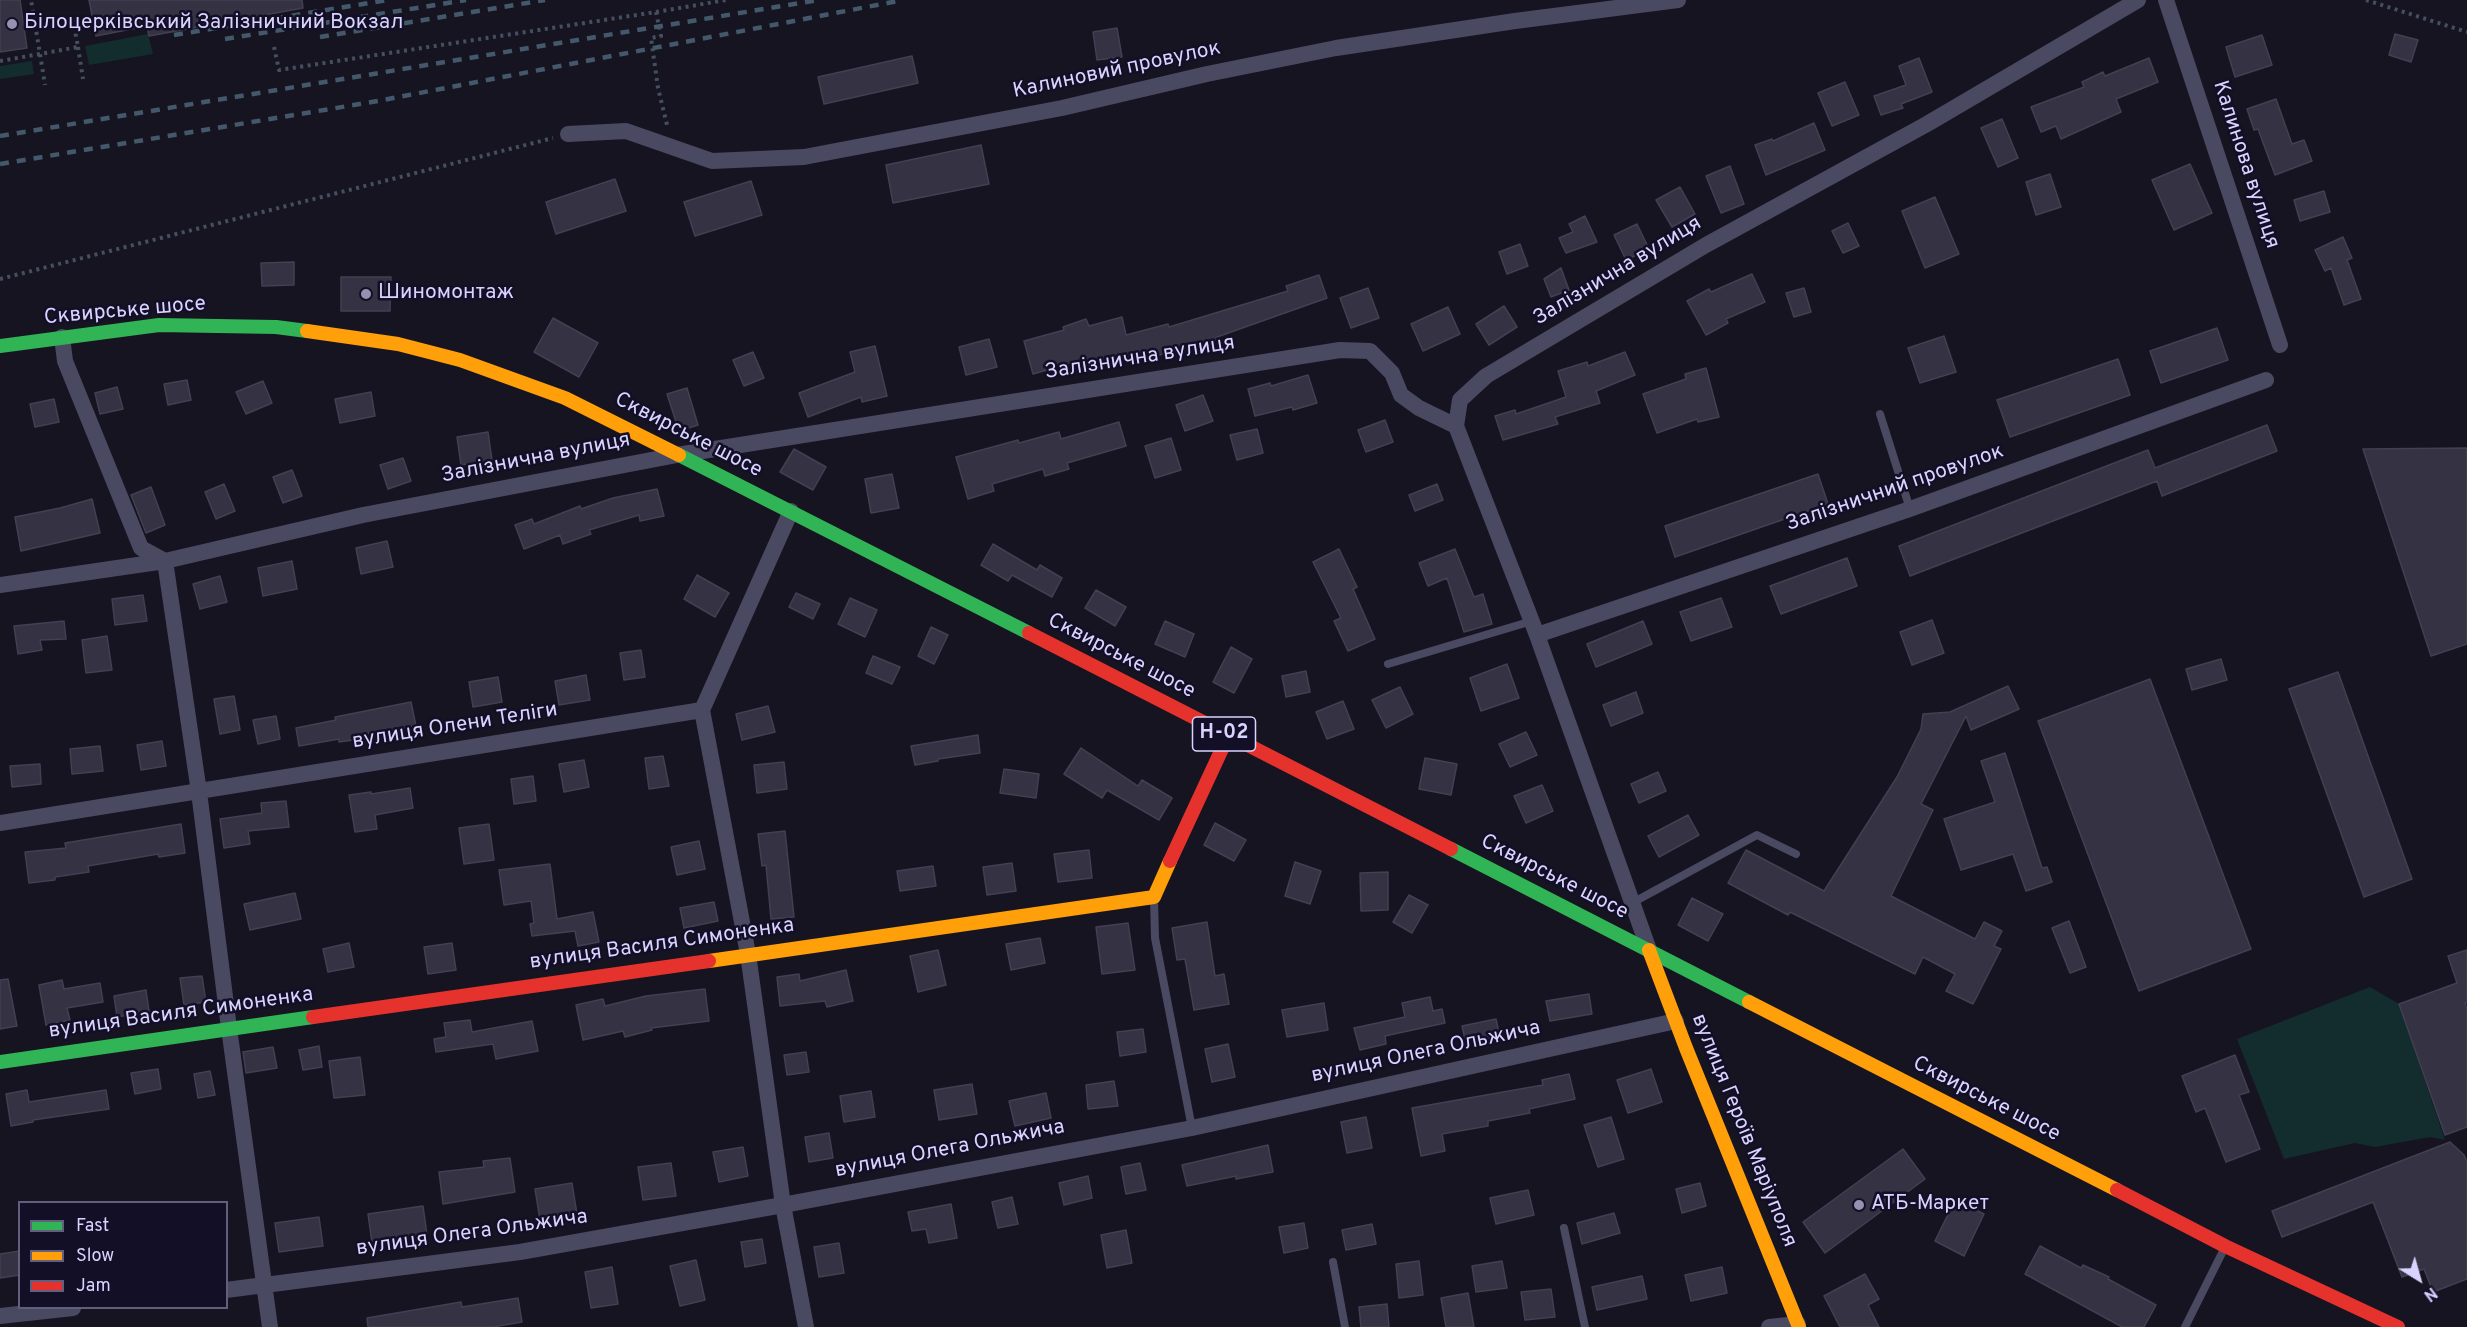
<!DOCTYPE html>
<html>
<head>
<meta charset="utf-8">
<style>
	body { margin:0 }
	#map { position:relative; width:2467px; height:1327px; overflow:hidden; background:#161421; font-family:Overpass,sans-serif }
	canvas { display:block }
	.legend { position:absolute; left:18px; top:1201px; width:210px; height:108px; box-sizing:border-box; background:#130f26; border:2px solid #625e7d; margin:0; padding:8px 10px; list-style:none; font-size:18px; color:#d9d4ff }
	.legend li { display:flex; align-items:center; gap:12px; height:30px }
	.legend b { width:30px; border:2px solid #625e7d }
	.north { position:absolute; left:2389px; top:1249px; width:60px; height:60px; -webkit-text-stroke:4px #130f26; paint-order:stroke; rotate:143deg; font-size:16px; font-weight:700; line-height:24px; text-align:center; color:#d9d4ff }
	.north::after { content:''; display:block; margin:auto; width:21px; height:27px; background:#d9d4ff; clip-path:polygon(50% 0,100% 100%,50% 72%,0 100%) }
</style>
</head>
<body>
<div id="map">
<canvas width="2467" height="1327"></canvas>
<ul class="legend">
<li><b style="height:8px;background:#30b455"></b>Fast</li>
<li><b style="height:8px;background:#ff9f0a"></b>Slow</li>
<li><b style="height:8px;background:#e5322d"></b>Jam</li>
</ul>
<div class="north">N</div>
</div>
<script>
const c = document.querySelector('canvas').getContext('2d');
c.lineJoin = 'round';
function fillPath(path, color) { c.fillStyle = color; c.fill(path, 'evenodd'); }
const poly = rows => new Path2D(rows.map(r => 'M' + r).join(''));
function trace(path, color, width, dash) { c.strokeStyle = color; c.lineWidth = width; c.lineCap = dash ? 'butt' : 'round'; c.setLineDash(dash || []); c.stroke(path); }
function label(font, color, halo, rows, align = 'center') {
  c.font = font + ' Overpass,sans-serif'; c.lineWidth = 5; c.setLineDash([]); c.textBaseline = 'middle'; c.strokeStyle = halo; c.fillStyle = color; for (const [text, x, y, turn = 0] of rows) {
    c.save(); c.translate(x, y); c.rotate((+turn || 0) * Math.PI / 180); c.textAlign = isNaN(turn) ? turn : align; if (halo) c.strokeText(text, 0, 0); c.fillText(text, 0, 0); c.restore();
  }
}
fillPath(poly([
	[148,34,153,54,89,65,85,46],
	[32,61,34,74,0,79,0,66],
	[2370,987,2399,1004,2445,1140,2430,1137,2375,1147,2355,1143,2284,1159,2237,1039]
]), '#132c2d');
const building = poly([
	[0,0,20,0,27,48,0,52,0,0],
	[89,0,302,0,303,8,149,36,147,26,96,36,89,0],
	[1117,28,1122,57,1097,60,1093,32,1117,28],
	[2395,34,2418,40,2411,62,2389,55,2395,34],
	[2262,35,2272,65,2235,77,2226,47,2262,35],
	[912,56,918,83,824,104,818,77,912,56],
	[1919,58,1932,92,1901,104,1903,108,1881,115,1874,96,1906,85,1899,66,1919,58],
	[2149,58,2158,82,2116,99,2121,112,2061,139,2056,126,2041,132,2031,107,2084,87,2082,82,2103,72,2105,76,2149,58],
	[1845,82,1859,115,1832,126,1818,93,1845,82],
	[2276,99,2292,144,2304,140,2312,161,2275,175,2258,129,2254,130,2247,109,2276,99],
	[2002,119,2018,158,1998,167,1981,128,2002,119],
	[1814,123,1825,150,1766,175,1755,145,1772,139,1773,141,1814,123],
	[981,145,989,184,893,203,886,165,981,145],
	[2190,164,2212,213,2174,230,2152,180,2190,164],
	[1730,166,1744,204,1721,213,1706,176,1730,166],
	[2050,174,2061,207,2036,215,2026,182,2050,174],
	[615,179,626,211,556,234,546,202,615,179],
	[751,181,762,215,695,236,684,202,751,181],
	[1680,187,1695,214,1672,227,1656,200,1680,187],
	[2324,191,2330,212,2300,221,2294,200,2324,191],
	[1935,197,1959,254,1925,268,1902,211,1935,197],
	[1585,216,1597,242,1566,253,1559,238,1573,232,1569,224,1585,216],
	[1848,223,1859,246,1843,253,1832,231,1848,223],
	[1637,224,1649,249,1626,260,1614,235,1637,224],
	[2343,237,2352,258,2347,260,2361,299,2344,305,2331,268,2325,271,2315,250,2343,237],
	[1520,244,1528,266,1507,274,1499,252,1520,244],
	[294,262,294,285,262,286,261,263,294,262],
	[1561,268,1569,290,1551,297,1544,279,1561,268],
	[1752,274,1765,302,1726,319,1728,323,1706,335,1687,301,1709,289,1711,292,1752,274],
	[1319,275,1327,298,1217,337,1218,339,1145,359,1144,355,1114,363,1113,358,1078,370,1075,362,1033,374,1024,341,1064,330,1063,327,1086,319,1089,326,1122,317,1126,335,1168,324,1169,327,1288,291,1286,286,1319,275],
	[341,277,391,277,390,311,341,311,341,277],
	[1368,288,1379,318,1351,328,1340,298,1368,288],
	[1804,288,1811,312,1794,317,1786,293,1804,288],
	[1504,306,1517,327,1489,345,1476,324,1504,306],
	[1448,307,1460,334,1423,351,1411,324,1448,307],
	[553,318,598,343,579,377,534,352,553,318],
	[2217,328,2228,360,2161,383,2150,351,2217,328],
	[1944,336,1956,372,1920,383,1908,348,1944,336],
	[989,339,997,367,966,375,959,347,989,339],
	[875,346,887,396,862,402,861,397,808,417,799,393,855,372,850,352,875,346],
	[753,352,764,378,744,386,733,360,753,352],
	[1625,352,1635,375,1596,391,1600,403,1555,417,1558,424,1503,440,1495,416,1515,410,1516,414,1566,397,1558,371,1587,362,1588,366,1625,352],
	[2118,359,2130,395,2010,437,1997,400,2118,359],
	[1706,368,1719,417,1698,422,1697,419,1657,433,1643,394,1686,379,1685,374,1706,368],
	[1308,375,1317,403,1293,410,1292,407,1255,416,1248,389,1270,383,1271,386,1308,375],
	[187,380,191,400,168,405,164,384,187,380],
	[263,381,272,403,246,414,236,392,263,381],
	[117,387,123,409,100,414,95,393,117,387],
	[687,388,698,425,679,431,667,394,687,388],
	[371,392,375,416,340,423,335,399,371,392],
	[1203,395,1213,421,1185,431,1176,405,1203,395],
	[54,399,59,422,35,427,30,404,54,399],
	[1385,420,1393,442,1366,452,1358,430,1385,420],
	[1119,422,1126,446,1067,463,1069,469,1045,476,1043,469,992,484,994,491,968,499,956,457,1018,440,1019,443,1059,432,1061,439,1119,422],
	[2267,425,2277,451,2162,496,2157,481,1910,576,1899,546,2148,450,2155,468,2267,425],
	[1257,429,1263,453,1237,460,1230,435,1257,429],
	[488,432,492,460,461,465,457,437,488,432],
	[1171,438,1181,470,1155,478,1145,446,1171,438],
	[2467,448,2467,644,2431,656,2363,449,2467,448],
	[794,449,826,467,813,490,780,472,794,449],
	[403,458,411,481,388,489,380,465,403,458],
	[292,470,302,496,283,503,273,477,292,470],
	[892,474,899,508,871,513,865,479,892,474],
	[1818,474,1828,504,1675,557,1665,526,1818,474],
	[224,484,235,511,216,519,205,492,224,484],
	[1437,484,1443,500,1415,511,1409,495,1437,484],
	[151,487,165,525,146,533,131,495,151,487],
	[657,489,664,516,640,521,639,515,589,530,591,534,563,544,560,535,524,549,515,525,532,519,534,524,580,506,581,509,613,498,657,489],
	[92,499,100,533,21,551,15,517,60,508,92,499],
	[387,541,393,567,361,574,356,548,387,541],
	[993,544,1037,570,1040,565,1062,578,1052,597,1012,575,1008,581,981,565,993,544],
	[1339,549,1357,587,1353,589,1375,639,1348,651,1334,621,1341,618,1313,562,1339,549],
	[1455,549,1474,597,1483,594,1492,624,1464,632,1447,578,1428,586,1419,563,1455,549],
	[1847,558,1857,586,1781,614,1770,586,1847,558],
	[292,561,297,589,263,596,258,568,292,561],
	[697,575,729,593,715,617,684,599,697,575],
	[220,576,227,602,200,609,193,584,220,576],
	[1096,590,1126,607,1115,626,1085,608,1096,590],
	[796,593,820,604,813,619,789,607,796,593],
	[143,595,147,621,115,625,112,599,143,595],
	[850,598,877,610,865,637,838,624,850,598],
	[1721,598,1732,627,1691,641,1680,612,1721,598],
	[1932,620,1944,653,1912,665,1900,632,1932,620],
	[64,621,66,639,40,640,42,650,18,654,14,626,64,621],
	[1165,621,1194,634,1185,657,1155,644,1165,621],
	[1643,621,1652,644,1596,667,1587,644,1643,621],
	[931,627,948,635,934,664,918,656,931,627],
	[107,636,112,670,86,673,82,640,107,636],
	[1231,647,1252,659,1234,693,1213,682,1231,647],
	[641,650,645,677,624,680,620,653,641,650],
	[873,656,900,667,892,684,866,673,873,656],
	[2221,659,2227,680,2192,690,2186,669,2221,659],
	[1507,664,1519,698,1481,711,1470,678,1507,664],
	[1306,671,1310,692,1286,697,1282,676,1306,671],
	[2338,672,2412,879,2364,897,2289,689,2338,672],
	[586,675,590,700,559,705,555,681,586,675],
	[498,677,502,702,473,707,469,682,498,677],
	[2150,679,2251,949,2139,991,2038,721,2150,679],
	[2008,686,2019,709,1971,730,1966,716,1921,804,1933,810,1891,896,1975,939,1984,922,2002,931,1994,946,2001,949,1973,1004,1946,991,1955,974,1923,957,1915,974,1790,912,1788,915,1728,883,1746,850,1824,891,1897,777,1921,729,1923,714,1950,712,2008,686],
	[1400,687,1413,714,1386,728,1372,700,1400,687],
	[1636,692,1643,713,1611,726,1603,705,1636,692],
	[234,696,240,730,220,734,214,699,234,696],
	[1343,701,1354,729,1327,739,1316,712,1343,701],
	[411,702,416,726,359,735,360,739,339,742,339,739,299,746,296,728,336,720,335,717,411,702],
	[768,706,775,732,742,740,736,714,768,706],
	[276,716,280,739,258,744,253,720,276,716],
	[1526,732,1537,755,1510,767,1499,744,1526,732],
	[978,735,980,753,938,759,938,761,915,765,911,746,978,735],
	[162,741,166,766,141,770,137,745,162,741],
	[100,746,103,771,72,774,70,749,100,746],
	[1081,748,1138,786,1142,780,1172,798,1159,820,1107,790,1102,798,1064,774,1081,748],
	[2005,753,2042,868,2047,867,2052,882,2026,891,2013,854,1961,870,1944,819,1995,802,1981,761,2005,753],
	[663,756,669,786,649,789,645,758,663,756],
	[1425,758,1457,764,1451,795,1419,789,1425,758],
	[584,760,589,787,564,792,559,764,584,760],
	[784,762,787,789,757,793,754,765,784,762],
	[40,764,41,784,12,787,10,766,40,764],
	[1004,769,1039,774,1036,798,1000,793,1004,769],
	[1658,772,1666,791,1639,803,1631,784,1658,772],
	[533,776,536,801,514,804,511,779,533,776],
	[1542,785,1553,811,1526,823,1514,796,1542,785],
	[410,788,413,808,375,815,377,829,355,832,349,795,371,792,371,794,410,788],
	[286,801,289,827,248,831,250,844,224,848,220,819,262,813,261,803,286,801],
	[1688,815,1699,835,1659,857,1648,836,1688,815],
	[1215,823,1246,840,1234,861,1204,845,1215,823],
	[181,824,185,853,159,857,158,854,88,866,89,872,55,877,55,880,29,883,25,852,66,848,65,843,181,824],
	[489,824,494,860,464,864,459,828,489,824],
	[785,831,794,917,771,919,766,865,762,866,758,834,785,831],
	[699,841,705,869,677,875,671,847,699,841],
	[1089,850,1092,878,1058,882,1054,854,1089,850],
	[1295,862,1321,871,1310,904,1285,896,1295,862],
	[1012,863,1016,891,987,895,983,867,1012,863],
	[550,864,557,919,593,912,599,942,578,946,575,931,532,936,530,924,534,923,531,901,504,905,499,870,550,864],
	[933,866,936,886,900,891,897,871,933,866],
	[1388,872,1388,910,1361,911,1360,873,1388,872],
	[295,893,301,919,250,930,244,904,295,893],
	[1409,895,1428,905,1412,933,1393,922,1409,895],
	[1692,898,1723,914,1708,941,1678,925,1692,898],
	[714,902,718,921,684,928,680,908,714,902],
	[2069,921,2086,967,2070,973,2052,928,2069,921],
	[1207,922,1215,976,1224,974,1229,1004,1194,1010,1185,959,1177,960,1172,928,1207,922],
	[1128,923,1135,970,1102,974,1096,927,1128,923],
	[1040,938,1045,963,1011,970,1006,944,1040,938],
	[349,943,354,967,328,972,323,949,349,943],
	[452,943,456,970,428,974,424,947,452,943],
	[938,950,946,985,918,992,910,956,938,950],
	[2467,950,2467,1003,2465,1003,2467,1010,2467,1127,2445,1135,2399,1004,2457,983,2448,956,2467,950],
	[846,970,853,1001,827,1007,825,1001,780,1006,777,977,799,974,800,981,846,970],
	[202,976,206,1002,184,1005,180,978,202,976],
	[8,979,17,1026,0,1029,0,980,8,979],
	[62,980,64,989,100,983,103,1002,67,1008,70,1020,46,1025,39,985,62,980],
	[705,989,709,1021,651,1028,652,1030,625,1037,623,1031,583,1040,576,1005,603,999,605,1006,646,996,705,989],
	[146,990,149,1011,117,1017,114,996,146,990],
	[1589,994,1592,1014,1550,1021,1546,1001,1589,994],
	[1430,997,1433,1011,1442,1009,1445,1023,1385,1036,1386,1044,1360,1050,1354,1028,1405,1017,1402,1003,1430,997],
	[1324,1003,1328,1030,1287,1037,1282,1010,1324,1003],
	[1496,1019,1500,1037,1466,1044,1462,1026,1496,1019],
	[470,1020,472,1032,532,1021,538,1051,496,1059,493,1044,436,1052,434,1039,446,1037,444,1023,470,1020],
	[1143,1029,1146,1052,1120,1056,1117,1032,1143,1029],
	[1228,1044,1235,1077,1212,1082,1205,1049,1228,1044],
	[319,1046,322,1067,303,1070,299,1050,319,1046],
	[273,1047,277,1068,246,1073,243,1052,273,1047],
	[806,1052,809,1072,787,1075,784,1055,806,1052],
	[2235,1055,2249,1092,2239,1095,2260,1149,2226,1162,2205,1108,2196,1112,2182,1076,2235,1055],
	[360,1057,365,1095,334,1098,329,1061,360,1057],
	[158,1069,161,1089,135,1094,131,1073,158,1069],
	[1651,1069,1662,1102,1628,1113,1617,1080,1651,1069],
	[210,1071,215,1095,198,1098,194,1074,210,1071],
	[1569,1074,1575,1099,1529,1109,1530,1113,1488,1121,1488,1126,1442,1134,1445,1151,1421,1156,1412,1108,1543,1085,1542,1080,1569,1074],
	[1114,1081,1118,1106,1088,1109,1086,1085,1114,1081],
	[972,1084,977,1114,939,1120,934,1090,972,1084],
	[27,1090,29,1102,106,1090,109,1109,33,1120,33,1122,11,1126,6,1094,27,1090],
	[871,1091,875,1117,844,1122,840,1096,871,1091],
	[1046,1093,1051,1118,1015,1126,1009,1101,1046,1093],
	[1366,1117,1372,1148,1347,1153,1341,1122,1366,1117],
	[1611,1117,1624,1159,1598,1167,1584,1125,1611,1117],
	[829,1133,833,1158,809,1162,805,1137,829,1133],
	[2450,1142,2464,1155,2467,1162,2467,1279,2433,1292,2424,1269,2402,1277,2373,1202,2282,1237,2272,1211,2450,1142],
	[1268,1145,1273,1172,1236,1179,1236,1176,1187,1186,1182,1165,1268,1145],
	[743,1147,748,1176,719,1182,713,1152,743,1147],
	[1903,1149,1925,1179,1825,1253,1803,1222,1903,1149],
	[510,1158,515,1192,443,1204,439,1172,484,1167,483,1161,510,1158],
	[671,1163,676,1196,643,1200,638,1167,671,1163],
	[1140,1163,1146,1190,1126,1194,1121,1167,1140,1163],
	[1088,1176,1092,1198,1064,1205,1059,1183,1088,1176],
	[572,1183,577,1214,540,1220,535,1189,572,1183],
	[1700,1183,1706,1206,1682,1213,1676,1189,1700,1183],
	[1528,1190,1534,1215,1496,1224,1490,1198,1528,1190],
	[1012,1197,1018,1224,998,1228,992,1202,1012,1197],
	[1955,1200,1984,1214,1964,1256,1935,1241,1955,1200],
	[951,1204,957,1238,929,1243,926,1229,912,1231,908,1212,951,1204],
	[423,1206,427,1235,372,1243,368,1214,423,1206],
	[1614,1213,1620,1233,1582,1244,1577,1223,1614,1213],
	[319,1217,323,1246,279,1252,275,1223,319,1217],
	[1304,1223,1308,1248,1284,1253,1279,1227,1304,1223],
	[1372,1224,1376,1244,1346,1250,1342,1230,1372,1224],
	[1126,1230,1132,1263,1107,1268,1101,1235,1126,1230],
	[762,1239,766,1263,745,1267,741,1242,762,1239],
	[839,1243,844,1273,819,1277,814,1247,839,1243],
	[2040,1246,2081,1268,2083,1265,2109,1277,2108,1279,2156,1305,2144,1327,2122,1327,2025,1274,2040,1246],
	[20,1251,20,1275,0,1278,0,1254,20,1251],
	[696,1260,705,1300,680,1306,670,1266,696,1260],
	[1419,1261,1423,1295,1399,1298,1396,1264,1419,1261],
	[1502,1261,1507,1288,1476,1292,1472,1266,1502,1261],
	[612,1267,618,1304,591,1308,585,1272,612,1267],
	[1722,1267,1727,1293,1691,1301,1685,1275,1722,1267],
	[1865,1274,1879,1299,1868,1305,1879,1327,1840,1327,1824,1296,1865,1274],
	[1642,1276,1647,1299,1597,1310,1592,1287,1642,1276],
	[1551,1289,1555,1317,1525,1320,1521,1292,1551,1289],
	[1468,1293,1474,1327,1446,1327,1441,1298,1468,1293],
	[518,1298,522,1322,493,1327,368,1327,367,1318,461,1302,462,1307,518,1298],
	[1387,1304,1389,1327,1361,1327,1359,1307,1387,1304]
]);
fillPath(building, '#343243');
trace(building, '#433f54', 1.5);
trace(poly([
	[2366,0,2467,32],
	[656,12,726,0],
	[35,27,73,20,78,47,40,54,45,85],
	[78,47,83,79],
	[274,47,279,70,656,12,661,36,651,38,658,88,668,129],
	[0,61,40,54,31,0],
	[0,279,553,138]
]), '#44505f', 4, [3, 4.5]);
trace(poly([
	[1880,414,1910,509],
	[1388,664,1532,621],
	[1154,898,1155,938,1192,1128],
	[1632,903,1757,835,1796,854],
	[1564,1228,1585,1327],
	[1333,1262,1345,1327],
	[2185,1327,2224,1249]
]), '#4a4962', 8);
trace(poly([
	[2166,0,2280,345],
	[568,134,626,131,712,161,804,157,1062,108,1207,74,1336,48,1515,21,1678,0],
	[62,337,65,361,141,548,165,561,199,792,229,1028,270,1327],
	[0,585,165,561,363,515,677,455,1340,350,1370,351,1392,373,1401,395,1419,408,1456,426],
	[1537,635,1910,509,2266,380],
	[702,710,748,954,783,1205,806,1327],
	[0,823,702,710,791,511],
	[1649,950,1537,635,1456,426,1460,400,1486,376,1706,245,1927,124,2138,0],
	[226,1290,520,1252,783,1205,1192,1128,1676,1021],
	[0,1316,73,1308],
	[1769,1327,1798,1324]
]), '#4a4962', 16);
trace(poly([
	[0,346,159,325,276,327,307,331],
	[679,455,1029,633],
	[1451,849,1749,1002],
	[0,1062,313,1017]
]), '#30b455', 14);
trace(poly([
	[307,331,398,344,460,360,565,398,679,455],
	[1649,950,1686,1048,1799,1327],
	[709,961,1154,897,1170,861],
	[1749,1002,2117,1190]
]), '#ff9f0a', 14);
trace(poly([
	[1029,633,1451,849],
	[1170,861,1228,736],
	[313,1017,709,961],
	[2117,1190,2225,1246,2398,1327]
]), '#e5322d', 14);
trace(poly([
	[174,35,387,0],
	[320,37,545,0],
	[225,39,466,0],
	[0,136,818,0],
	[0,164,378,101,903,0]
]), '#43596b', 4.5, [9, 8]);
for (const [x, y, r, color] of [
	[12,24,6,"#9591b1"],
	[366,294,6,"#9591b1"],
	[1859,1205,6,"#9591b1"]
]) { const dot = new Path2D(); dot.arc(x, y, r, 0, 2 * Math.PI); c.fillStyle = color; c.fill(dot); trace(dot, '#130f26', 2); }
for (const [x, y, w] of [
	[1224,734,63]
]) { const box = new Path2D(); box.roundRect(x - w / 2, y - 17, w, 34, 4.5); c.fillStyle = '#130f26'; c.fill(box); trace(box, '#d9d4ff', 1.5); }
label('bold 20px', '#d9d4ff', null, [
	["Н-02",1224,734]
]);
label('21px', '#d9d4ff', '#130f26', [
	["Білоцерківський Залізничний Вокзал",24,24],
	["Шиномонтаж",378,294],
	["АТБ-Маркет",1871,1205]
], 'left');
label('21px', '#d9d4ff', '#130f26', [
	["Калиновий провулок",1117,71,-12],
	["Калинова вулиця",2245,165,72],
	["Залізнична вулиця",1618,272,-31],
	["Сквирське шосе",125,312,-5],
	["Залізнична вулиця",1140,359,-9],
	["Сквирське шосе",688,436,27],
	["Залізнична вулиця",536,459,-11],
	["Залізничний провулок",1895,489,-19],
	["Сквирське шосе",1121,657,27],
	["вулиця Олени Теліги",455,727,-9],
	["Сквирське шосе",1554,878,27],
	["вулиця Василя Симоненка",662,945,-8],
	["вулиця Василя Симоненка",181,1014,-8],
	["вулиця Олега Ольжича",1426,1053,-12],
	["Сквирське шосе",1986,1100,27],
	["вулиця Героїв Маріуполя",1743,1131,68],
	["вулиця Олега Ольжича",950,1150,-11],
	["вулиця Олега Ольжича",472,1234,-8]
]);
</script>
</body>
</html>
